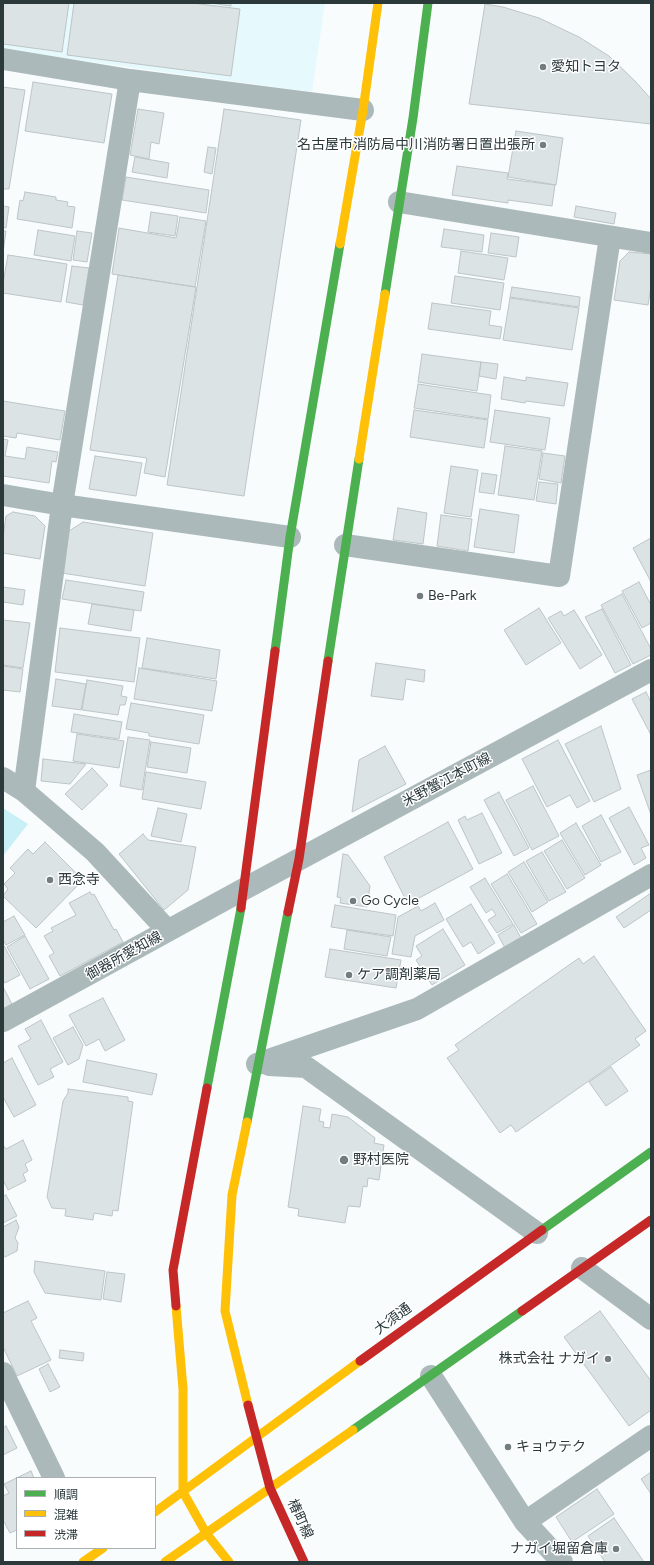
<!DOCTYPE html>
<html>
<head>
<meta charset="utf-8">
<style>
	body { margin:0 }
	#map { position:relative; width:654px; height:1565px; overflow:hidden; background:#f8fcfc; font-family:Figtree,"Noto Sans JP",sans-serif }
	canvas { display:block }
	.frame { position:absolute; inset:0; border:4px solid #2b393b; pointer-events:none }
	.legend { position:absolute; left:16px; top:1477px; width:140px; height:72px; box-sizing:border-box; background:#fff; border:1px solid #aab0b1; margin:0; padding:5px 7px; list-style:none; font-size:12px; color:#2b393b }
	.legend li { display:flex; align-items:center; gap:8px; height:20px }
	.legend b { width:20px; border:1px solid #aab0b1 }
</style>
</head>
<body>
<div id="map">
<canvas width="654" height="1565"></canvas>
<div class="frame"></div>
<ul class="legend">
<li><b style="height:5px;background:#4caf50"></b>順調</li>
<li><b style="height:5px;background:#ffc107"></b>混雑</li>
<li><b style="height:5px;background:#c62828"></b>渋滞</li>
</ul>
</div>
<script>
const c = document.querySelector('canvas').getContext('2d');
c.lineJoin = 'round';
function fillPath(path, color) { c.fillStyle = color; c.fill(path, 'evenodd'); }
const poly = rows => new Path2D(rows.map(r => 'M' + r).join(''));
function trace(path, color, width, dash) { c.strokeStyle = color; c.lineWidth = width; c.lineCap = dash ? 'butt' : 'round'; c.setLineDash(dash || []); c.stroke(path); }
function label(font, color, halo, rows, align = 'center') {
  c.font = font + ' Figtree,"Noto Sans JP",sans-serif'; c.lineWidth = 3; c.setLineDash([]); c.textBaseline = 'middle'; c.strokeStyle = halo; c.fillStyle = color; for (const [text, x, y, turn = 0] of rows) {
    c.save(); c.translate(x, y); c.rotate((+turn || 0) * Math.PI / 180); c.textAlign = isNaN(turn) ? turn : align; if (halo) c.strokeText(text, 0, 0); c.fillText(text, 0, 0); c.restore();
  }
}
fillPath(poly([
	[3,3,325,3,312,92,3,50]
]), '#e6fafe');
fillPath(poly([
	[3,808,28,824,3,856]
]), '#c9f0f6');
const building = poly([
	[3,3,69,3,62,52,3,44,3,3],
	[74,3,192,3,240,9,231,76,67,55,74,3],
	[210,3,231,3,231,6,210,3],
	[485,4,503,7,539,18,579,37,609,56,635,81,651,99,651,124,469,104,485,4],
	[33,82,112,94,104,143,25,131,33,82],
	[3,87,25,90,9,189,3,189,3,87],
	[138,109,164,113,159,144,151,142,149,159,130,155,138,109],
	[224,109,301,120,244,496,167,485,224,109],
	[516,131,563,138,556,185,508,177,516,131],
	[208,147,216,148,212,174,204,172,208,147],
	[135,157,169,163,167,178,132,172,135,157],
	[457,166,508,173,507,179,555,185,552,206,508,200,508,203,452,195,457,166],
	[126,177,209,190,206,213,122,200,126,177],
	[25,192,56,197,56,200,68,202,67,206,75,207,72,228,17,219,20,200,23,201,25,192],
	[3,206,9,207,6,228,3,227,3,206],
	[576,206,616,213,614,224,574,217,576,206],
	[151,212,178,216,175,236,148,232,151,212],
	[180,217,206,221,195,287,112,274,119,228,176,238,180,217],
	[444,229,484,235,482,252,441,247,444,229],
	[38,230,75,236,71,261,34,255,38,230],
	[3,231,6,231,3,252,3,231],
	[77,231,92,233,87,262,73,260,77,231],
	[491,233,519,237,516,257,488,253,491,233],
	[461,251,508,258,504,280,458,273,461,251],
	[629,252,651,254,651,287,648,305,614,300,620,261,629,252],
	[8,255,67,264,61,302,3,293,3,283,8,255],
	[72,266,89,268,83,305,66,302,72,266],
	[118,275,196,287,165,477,144,473,147,458,90,450,118,275],
	[455,276,504,283,500,310,451,303,455,276],
	[512,287,580,297,579,307,510,297,512,287],
	[510,298,579,308,572,350,503,340,510,298],
	[432,303,491,311,489,325,502,327,500,339,428,329,432,303],
	[422,354,481,362,477,391,418,382,422,354],
	[481,362,498,364,496,379,479,376,481,362],
	[504,377,526,381,526,377,568,383,564,406,526,401,525,403,501,399,504,377],
	[418,384,491,395,488,419,414,408,418,384],
	[3,401,65,411,60,440,17,433,16,438,3,436,3,401],
	[414,410,488,420,484,448,410,437,414,410],
	[495,410,550,418,545,450,490,442,495,410],
	[3,439,8,440,5,456,25,459,27,447,58,452,56,462,52,461,49,483,3,476,3,439],
	[505,446,542,451,534,500,498,495,505,446],
	[543,453,565,456,561,483,539,479,543,453],
	[95,456,142,463,136,496,89,489,95,456],
	[451,466,478,470,471,517,444,513,451,466],
	[482,473,497,475,494,494,479,492,482,473],
	[539,482,558,484,556,504,536,501,539,482],
	[398,508,427,513,423,544,393,540,398,508],
	[480,509,519,515,514,553,474,547,480,509],
	[13,512,35,516,45,526,40,559,3,553,3,537,6,516,13,512],
	[441,515,472,519,468,551,437,546,441,515],
	[83,522,153,533,145,586,62,573,69,531,83,522],
	[651,538,651,582,633,548,651,538],
	[66,580,144,592,141,611,62,599,66,580],
	[639,582,651,605,651,623,642,628,622,591,639,582],
	[3,587,25,590,23,605,3,602,3,587],
	[622,594,651,649,651,655,633,664,601,605,622,594],
	[92,604,134,610,131,631,88,624,92,604],
	[539,608,561,643,526,665,504,630,539,608],
	[602,609,631,665,615,673,585,617,602,609],
	[574,610,602,655,580,669,548,618,561,611,564,616,574,610],
	[3,620,30,623,23,668,3,665,3,620],
	[60,628,140,638,134,682,55,672,60,628],
	[147,638,220,650,216,679,142,668,147,638],
	[376,663,425,670,424,682,406,679,403,700,371,696,376,663],
	[3,666,23,669,20,692,3,690,3,666],
	[139,668,217,681,212,711,134,699,139,668],
	[56,679,86,684,81,710,52,706,56,679],
	[87,680,123,686,121,696,127,697,125,705,120,705,118,715,82,710,87,680],
	[646,692,651,702,651,735,632,699,646,692],
	[131,703,204,715,199,744,149,736,149,733,126,729,131,703],
	[74,714,122,722,119,739,71,732,74,714],
	[601,726,621,789,594,802,565,744,601,726],
	[77,734,124,741,119,768,73,761,77,734],
	[128,737,150,740,142,790,120,786,128,737],
	[558,740,590,801,577,808,570,795,547,807,522,759,558,740],
	[151,742,191,748,187,773,147,767,151,742],
	[385,746,406,784,352,812,359,760,385,746],
	[43,759,86,764,70,784,41,781,43,759],
	[92,768,108,785,82,810,65,794,92,768],
	[651,770,651,815,637,775,651,770],
	[146,772,206,782,201,809,142,799,146,772],
	[533,786,559,836,532,850,506,800,533,786],
	[499,792,529,848,514,856,484,800,499,792],
	[629,807,649,845,641,848,646,858,634,865,609,818,629,807],
	[158,808,187,814,181,842,151,836,158,808],
	[482,813,502,853,479,864,458,820,465,816,467,820,482,813],
	[601,815,621,852,601,862,582,826,601,815],
	[448,822,473,869,408,904,384,857,448,822],
	[576,823,601,865,585,875,560,833,576,823],
	[143,834,148,840,196,847,188,890,164,910,119,854,143,834],
	[562,840,585,878,567,889,544,851,562,840],
	[45,842,83,880,36,928,3,896,8,889,4,884,15,873,10,868,28,849,33,854,45,842],
	[542,852,566,892,549,901,526,861,542,852],
	[343,854,348,855,370,886,367,907,340,903,341,898,337,897,343,854],
	[524,862,548,902,532,912,508,872,524,862],
	[507,874,537,924,521,933,491,884,507,874],
	[485,878,513,924,497,933,488,920,496,915,492,909,486,913,470,887,485,878],
	[90,892,92,895,94,894,114,930,116,929,123,942,60,976,49,956,54,953,44,936,53,931,51,928,76,915,69,903,90,892],
	[651,893,651,910,624,928,616,917,651,893],
	[435,903,444,920,415,936,411,957,392,954,398,917,418,906,421,911,435,903],
	[471,904,495,943,478,954,471,942,463,947,446,919,471,904],
	[335,905,396,915,393,936,331,927,335,905],
	[14,916,25,935,6,945,3,940,3,922,14,916],
	[514,925,521,938,505,948,498,935,514,925],
	[443,929,465,965,432,985,416,960,422,956,416,946,443,929],
	[347,930,391,937,387,956,344,949,347,930],
	[25,936,49,979,30,989,7,947,25,936],
	[3,944,20,975,5,983,3,980,3,944],
	[330,949,401,960,396,988,325,977,330,949],
	[594,956,646,1031,635,1039,640,1045,516,1132,511,1125,500,1133,447,1058,459,1050,455,1045,579,958,583,964,594,956],
	[3,987,12,1004,3,1009,3,987],
	[103,998,125,1040,105,1051,99,1039,86,1046,69,1015,103,998],
	[41,1020,63,1062,50,1069,54,1077,38,1085,18,1046,31,1039,25,1029,41,1020],
	[73,1027,83,1045,79,1059,68,1065,53,1038,73,1027],
	[12,1058,36,1105,14,1117,3,1097,3,1063,12,1058],
	[87,1060,157,1074,152,1095,83,1082,87,1060],
	[611,1067,628,1091,606,1106,589,1082,611,1067],
	[68,1089,128,1097,128,1101,133,1102,118,1211,113,1210,112,1216,94,1213,93,1220,65,1216,66,1209,52,1208,47,1197,63,1101,68,1093,68,1089],
	[303,1106,321,1109,319,1121,324,1122,323,1127,330,1128,332,1114,348,1117,375,1138,374,1143,384,1145,379,1180,368,1178,367,1187,363,1186,360,1207,348,1206,345,1223,298,1216,299,1209,288,1207,303,1106],
	[23,1140,32,1160,25,1164,28,1171,23,1174,26,1181,8,1190,3,1180,3,1145,6,1149,23,1140],
	[6,1195,17,1216,3,1223,3,1196,6,1195],
	[16,1220,19,1227,15,1238,18,1243,17,1251,5,1257,3,1254,3,1227,16,1220],
	[35,1261,105,1271,101,1300,45,1293,34,1272,35,1261],
	[107,1272,125,1274,121,1302,103,1299,107,1272],
	[28,1301,37,1318,31,1321,51,1360,17,1376,3,1347,3,1313,28,1301],
	[600,1311,651,1381,651,1410,629,1426,564,1337,600,1311],
	[60,1350,84,1353,83,1361,59,1358,60,1350],
	[48,1364,60,1387,50,1392,39,1369,48,1364],
	[6,1426,17,1448,3,1455,3,1428,6,1426],
	[31,1471,34,1478,17,1478,17,1530,10,1533,3,1520,3,1496,9,1493,4,1484,31,1471],
	[651,1472,651,1494,641,1479,651,1472],
	[597,1489,614,1514,572,1542,556,1517,597,1489],
	[614,1518,644,1562,605,1562,588,1536,614,1518]
]);
fillPath(building, '#dbe3e4');
trace(building, '#bdc5c6', 1);
trace(poly([
	[3,59,130,80,363,110],
	[399,202,651,243],
	[3,495,62,505,290,537],
	[345,545,559,576,610,237],
	[3,778,24,791,95,852,168,931],
	[24,791,62,505,130,80],
	[3,1021,244,889,651,670],
	[257,1064,417,1009,651,875],
	[269,1065,306,1067,537,1233],
	[582,1268,651,1319],
	[3,1373,54,1478],
	[431,1376,525,1522,562,1562],
	[525,1522,651,1436]
]), '#acb9bb', 22);
trace(poly([
	[385,294,413,118,428,3],
	[275,651,290,537,340,244],
	[328,661,359,459],
	[207,1088,241,908],
	[247,1122,288,912],
	[542,1230,651,1152],
	[353,1430,522,1311]
]), '#4caf50', 9);
trace(poly([
	[340,244,363,110,378,3],
	[359,459,385,294],
	[247,1122,232,1195,225,1311,248,1405],
	[176,1306,183,1389,183,1492,206,1533,229,1562],
	[155,1512,360,1361],
	[83,1562,103,1548],
	[165,1562,353,1430]
]), '#ffc107', 9);
trace(poly([
	[241,908,275,651],
	[288,912,299,859,328,661],
	[176,1306,173,1270,207,1088],
	[522,1311,651,1220],
	[360,1361,542,1230],
	[248,1405,270,1488,304,1562]
]), '#c62828', 9);
for (const [x, y, r, color] of [
	[543,67,4,"#737d7f"],
	[543,145,4,"#737d7f"],
	[420,596,4,"#737d7f"],
	[50,880,4,"#737d7f"],
	[353,901,4,"#737d7f"],
	[349,975,4,"#737d7f"],
	[344,1160,5,"#737d7f"],
	[608,1359,4,"#737d7f"],
	[508,1447,4,"#737d7f"],
	[616,1549,4,"#737d7f"]
]) { const dot = new Path2D(); dot.arc(x, y, r, 0, 2 * Math.PI); c.fillStyle = color; c.fill(dot); trace(dot, '#fff', 1.5); }
label('14px', '#2b393b', '#fff', [
	["愛知トヨタ",551,67],
	["名古屋市消防局中川消防署日置出張所",535,145,"right"],
	["Be-Park",428,596],
	["西念寺",58,880],
	["Go Cycle",361,901],
	["ケア調剤薬局",357,975],
	["野村医院",353,1160],
	["株式会社 ナガイ",600,1359,"right"],
	["キョウテク",516,1447],
	["ナガイ堀留倉庫",608,1549,"right"]
], 'left');
label('14px', '#2b393b', '#fff', [
	["米野蟹江本町線",447,780,-28],
	["御器所愛知線",124,956,-29],
	["大須通",393,1319,-36],
	["椿町線",300,1519,65]
]);
</script>
</body>
</html>
